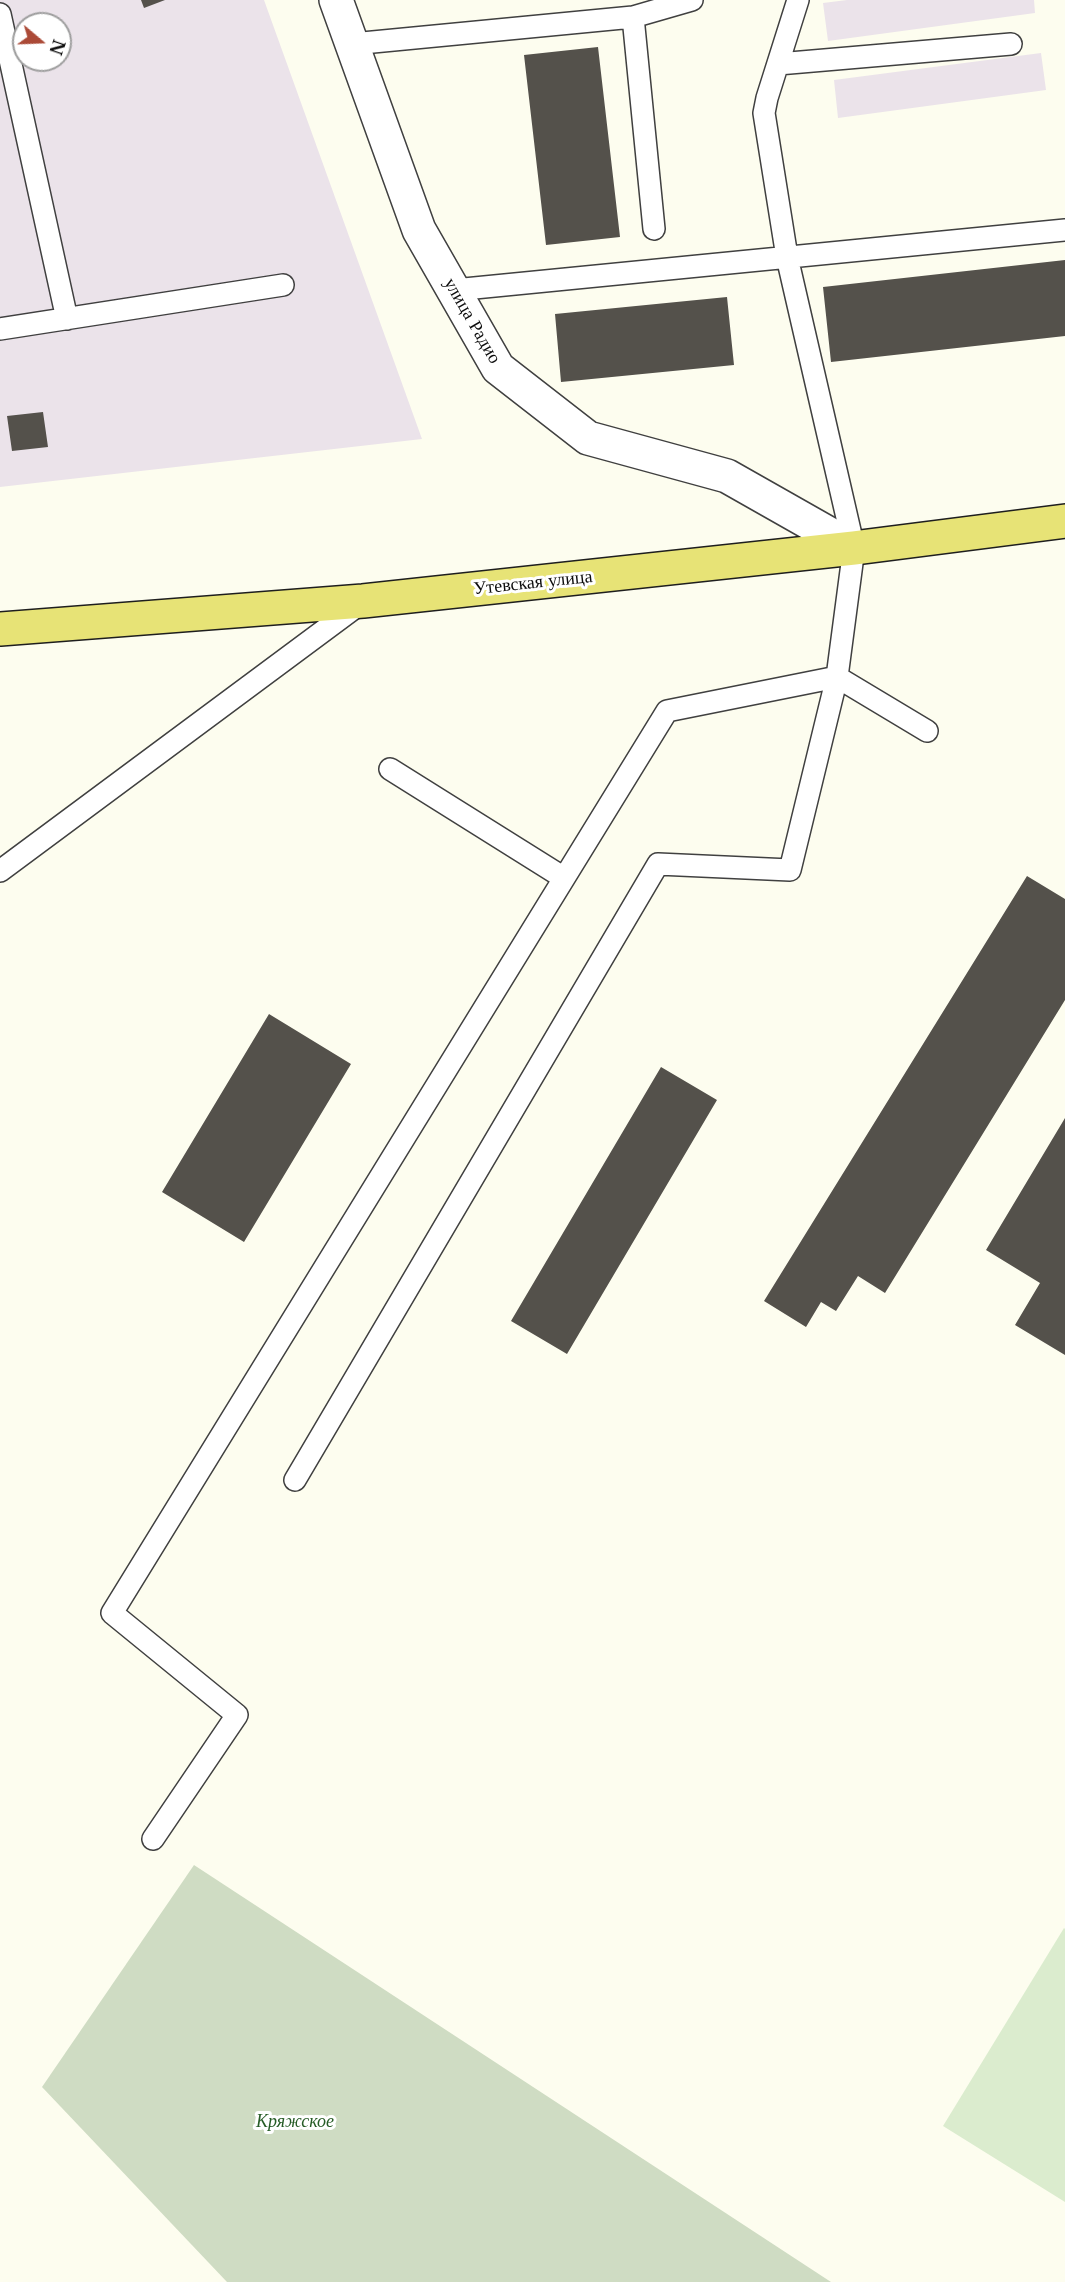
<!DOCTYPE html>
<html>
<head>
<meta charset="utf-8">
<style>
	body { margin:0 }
	#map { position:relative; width:1065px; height:2282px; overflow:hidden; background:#fdfdef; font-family:"Libre Baskerville",serif }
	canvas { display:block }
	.north { position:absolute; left:12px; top:12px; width:60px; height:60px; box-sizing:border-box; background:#fff; border:2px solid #9e9e9e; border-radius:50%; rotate:109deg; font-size:16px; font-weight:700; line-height:24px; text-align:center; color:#0d0d0d }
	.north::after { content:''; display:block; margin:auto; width:21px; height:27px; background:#ab4a37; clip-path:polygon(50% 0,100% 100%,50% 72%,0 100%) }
</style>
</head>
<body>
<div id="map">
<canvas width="1065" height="2282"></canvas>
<div class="north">N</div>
</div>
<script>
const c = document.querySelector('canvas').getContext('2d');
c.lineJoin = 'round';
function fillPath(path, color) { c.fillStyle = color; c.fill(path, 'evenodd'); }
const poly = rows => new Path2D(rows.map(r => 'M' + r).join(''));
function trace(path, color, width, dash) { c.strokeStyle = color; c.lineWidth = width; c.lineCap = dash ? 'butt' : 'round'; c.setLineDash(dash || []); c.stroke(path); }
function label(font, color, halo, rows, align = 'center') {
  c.font = font + ' "Libre Baskerville",serif'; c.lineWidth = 6; c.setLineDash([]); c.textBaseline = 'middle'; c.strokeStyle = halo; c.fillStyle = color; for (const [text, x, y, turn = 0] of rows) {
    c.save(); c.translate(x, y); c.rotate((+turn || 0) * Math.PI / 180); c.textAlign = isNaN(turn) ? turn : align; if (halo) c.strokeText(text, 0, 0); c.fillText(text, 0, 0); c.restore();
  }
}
fillPath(poly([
	[0,0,264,0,422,439,0,487],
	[24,24,60,24,60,60,24,60],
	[847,0,1034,0,1035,13,828,41,823,3],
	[1041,53,1046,90,838,118,834,80]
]), '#ebe3ea');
fillPath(poly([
	[194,1865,831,2282,227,2282,42,2087]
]), '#cfdcc3');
fillPath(poly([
	[1064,1928,1065,1929,1065,2202,943,2126]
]), '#dbecce');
fillPath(poly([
	[141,0,165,0,144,8],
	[598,47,620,237,546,245,524,55],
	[1065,260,1065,336,831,362,823,287],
	[727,297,734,365,561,382,555,314],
	[43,412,48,447,12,451,7,416],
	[1027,876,1065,899,1065,1000,885,1293,858,1276,836,1311,821,1302,806,1327,764,1301],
	[269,1014,351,1064,244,1242,162,1192],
	[661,1067,717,1100,567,1354,511,1321],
	[1065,1118,1065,1355,1015,1325,1040,1283,986,1250]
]), '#54514b');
const lane = poly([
	[798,0,767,98,764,113,787,257,854,548,837,677,927,731],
	[0,14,67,319],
	[633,17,692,0],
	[352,44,633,17,654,229],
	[778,64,1011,44],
	[454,290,1065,230],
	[0,329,283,285],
	[390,769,564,878],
	[0,871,361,603],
	[153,1839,237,1715,112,1613,667,711,837,677,790,870,658,864,295,1480]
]);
const street = poly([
	[336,0,419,230,498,368,588,438,727,476,854,548]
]);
const primary = poly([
	[0,629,363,601,854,548,1065,521]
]);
trace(lane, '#404040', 24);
trace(street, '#404040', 36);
trace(primary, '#1e1e1e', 36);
trace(lane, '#fff', 21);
trace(street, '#fff', 33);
trace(primary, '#e7e376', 33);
label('18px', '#0d0d0d', '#fff', [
	["улица Радио",472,321,60],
	["Утевская улица",533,583,-6]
]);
label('italic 18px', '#265c26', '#fff', [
	["Кряжское",295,2122]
]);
</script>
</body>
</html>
